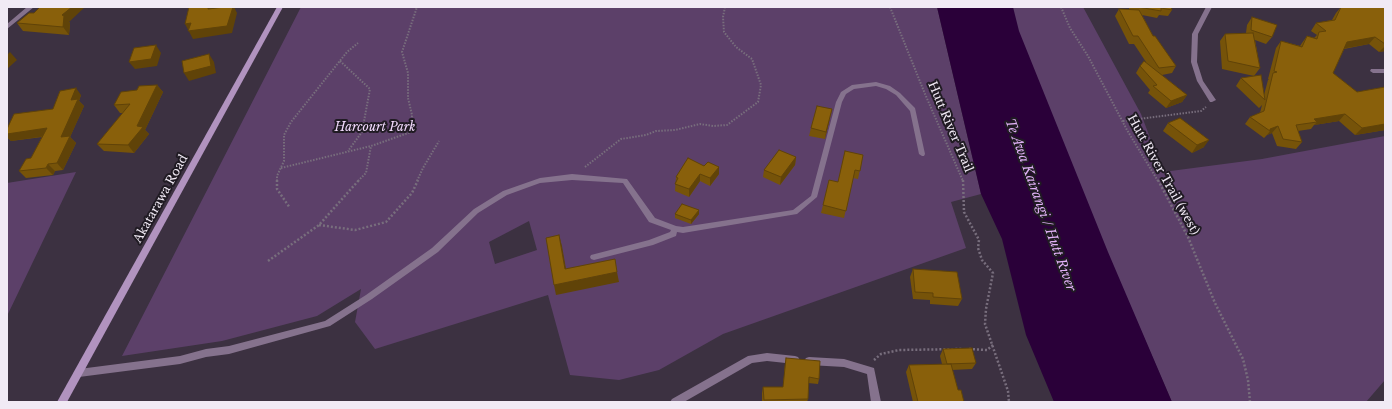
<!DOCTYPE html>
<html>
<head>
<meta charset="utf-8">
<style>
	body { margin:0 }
	#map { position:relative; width:1392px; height:409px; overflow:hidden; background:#3c3141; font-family:"Libre Baskerville",serif }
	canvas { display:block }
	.frame { position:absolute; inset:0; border:8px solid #f1eaf5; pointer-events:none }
</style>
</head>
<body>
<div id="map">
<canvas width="1392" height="409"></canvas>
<div class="frame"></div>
</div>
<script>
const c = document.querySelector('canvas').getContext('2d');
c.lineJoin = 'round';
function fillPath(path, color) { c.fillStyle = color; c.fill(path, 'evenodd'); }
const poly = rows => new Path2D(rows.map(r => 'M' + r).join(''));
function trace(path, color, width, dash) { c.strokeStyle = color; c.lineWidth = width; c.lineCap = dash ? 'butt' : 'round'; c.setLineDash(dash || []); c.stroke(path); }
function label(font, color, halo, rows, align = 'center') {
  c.font = font + ' "Libre Baskerville",serif'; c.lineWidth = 4; c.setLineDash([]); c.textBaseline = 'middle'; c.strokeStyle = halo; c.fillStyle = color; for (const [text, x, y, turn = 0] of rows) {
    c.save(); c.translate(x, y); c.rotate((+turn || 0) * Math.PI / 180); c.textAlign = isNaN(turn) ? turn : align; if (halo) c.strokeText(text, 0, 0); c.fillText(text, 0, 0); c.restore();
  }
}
fillPath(poly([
	[301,7,937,7,981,194,951,202,966,248,723,334,659,370,619,380,570,375,548,295,375,349,355,322,361,289,317,316,222,341,122,356],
	[529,221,537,250,495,264,489,242],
	[1007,7,1083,7,1141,114,1163,172,1262,159,1385,136,1385,380,1366,402,1172,402,1042,103],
	[76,172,7,316,7,183]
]), '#5c4069');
fillPath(poly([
	[937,7,1013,7,1019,31,1108,252,1172,402,1054,402,1026,335,1002,239,981,194]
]), '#2a0039');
trace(poly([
	[890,7,925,94,963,181],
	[1061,7,1070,28,1088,56,1127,130,1158,181],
	[340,61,370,89,362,132,348,151],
	[1123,121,1201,111,1206,107],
	[585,167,621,139,646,135,656,131,675,130,700,124,713,126,727,125,758,102,761,85,752,59,736,47,724,32,723,17,725,7],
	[281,168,371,146],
	[277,181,277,176,284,161,284,135,291,122,347,52,358,43],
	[358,181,366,173,371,146,411,132,412,115,408,98,408,73,402,52,417,7],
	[417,181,423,168,439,141]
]), '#786e7d', 2, [1.5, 1.5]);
trace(poly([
	[277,180,277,189,290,208],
	[963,180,964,212,979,240,978,248,982,260,993,273,986,309,985,324,1008,391,1009,402],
	[1158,180,1188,237,1215,303,1243,359,1248,380,1250,402],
	[319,225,355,230,386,222,412,193,418,180],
	[268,261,319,225,359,180],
	[969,349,987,350,993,345],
	[874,360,881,354,899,350,962,349]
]), '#786e7d', 2.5, [2, 2]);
fillPath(poly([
	[876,82,890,86,900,93,915,108,925,154,924,156,922,156,919,154,910,111,896,95,886,89,876,86,854,89,846,94,842,102,817,197,797,214,683,233,677,232,676,236,653,245,594,260,591,259,590,257,591,255,649,240,670,232,671,230,649,222,623,183,572,180,540,183,507,195,478,213,438,252,372,299,330,326,229,354,206,357,180,364,79,377,76,376,75,373,76,370,79,369,180,356,206,349,229,346,325,321,366,295,432,248,474,209,503,191,540,178,572,174,627,179,655,218,676,226,683,227,793,210,811,196,836,102,841,92,852,85,876,82]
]), '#85728d');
fillPath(poly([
	[27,7,34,7,7,29,7,24,27,7],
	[1206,7,1212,7,1198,34,1197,62,1203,81,1216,100,1212,102,1210,102,1197,81,1191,62,1192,34,1206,7],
	[1371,69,1385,69,1385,73,1373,73,1370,71,1371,69],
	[767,353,795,356,798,357,800,360,798,363,795,364,767,361,752,363,684,402,670,402,672,399,748,356,767,353],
	[809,357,844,359,874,368,881,402,871,402,867,374,844,367,809,365,806,364,804,361,806,358,809,357]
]), '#85728d');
fillPath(poly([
	[277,7,283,7,67,402,57,402,277,7]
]), '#b193bf');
fillPath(poly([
	[1129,7,1171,7,1172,10,1168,16,1159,15,1157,18,1142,15,1153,36,1176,66,1172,73,1162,75,1187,95,1182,102,1166,108,1148,93,1150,90,1136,73,1140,66,1146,62,1134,44,1129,44,1115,16,1119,9,1129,9],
	[1341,7,1385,7,1385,51,1379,52,1369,44,1344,49,1333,73,1357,92,1385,87,1385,130,1355,135,1339,121,1314,125,1311,129,1298,131,1302,142,1296,149,1277,146,1272,133,1267,135,1264,138,1245,124,1250,117,1260,113,1262,105,1259,108,1236,86,1241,78,1264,95,1268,80,1269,79,1268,79,1276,48,1281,41,1300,46,1302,43,1307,36,1314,38,1317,35,1311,31,1316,23,1332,20,1336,13],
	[34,13,69,22,70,23,69,35,23,31,17,23],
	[1252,17,1272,37,1266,44,1255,40,1260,68,1254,76,1222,69,1220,41,1225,34,1246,33,1247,25],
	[157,85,163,92,145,130,149,134,134,153,104,151,97,144,123,113,120,113,114,105],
	[81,95,79,101,84,106,70,137,76,143,63,170,55,171,53,175,26,178,19,171,31,158,42,137,11,141,7,137,7,129,53,109],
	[830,117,825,139,809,136,811,128],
	[1168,123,1204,147,1192,153,1163,131],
	[863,155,858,179,853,178,844,218,821,213,823,205,838,182],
	[796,157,795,165,780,185,763,177,764,170],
	[688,158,719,174,710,186,700,181,689,197,675,191,676,177],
	[699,210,699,214,691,224,675,218,675,214],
	[913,269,962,299,958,306,930,304,930,300,913,299,910,277],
	[943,349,976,363,972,369,952,370,958,390,964,402,913,402,906,372,909,365,942,364,940,356],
	[786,358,819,379,818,384,808,383,808,399,807,402,762,402,762,393,763,387,783,387,785,364]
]), '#765309');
fillPath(poly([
	[72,7,85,7,69,22,70,23,69,35,63,27,62,15],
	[208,7,213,7,212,17,208,9],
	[233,7,234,7,237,13,232,33,193,39,185,24],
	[1375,37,1369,44,1341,49,1347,42],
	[156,45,161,53,157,66,135,69,129,62],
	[1385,46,1385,51,1379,52],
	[10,52,17,60,7,69,7,55],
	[209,54,214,62,216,73,189,81,184,73],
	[157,85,163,92,145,130,149,134,134,153,128,145],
	[76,88,81,95,79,101,84,106,70,137,76,143,63,170,57,163,61,137,71,100],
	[1187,95,1182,102,1166,108,1171,101],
	[832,109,830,117,825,139,826,132],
	[1345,114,1339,121,1314,125,1317,122,1314,119],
	[1385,124,1385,130,1355,135,1362,128],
	[1278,126,1272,133,1267,135,1270,131,1270,129],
	[47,128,53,135,11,141,7,137,7,134],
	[1209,140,1204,147,1192,153,1197,145],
	[796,157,795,165,780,185,781,177],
	[48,164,55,171,53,175,46,168],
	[719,167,719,174,710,186,710,178],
	[700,174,700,181,689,197,689,189],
	[699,210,699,214,691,224,691,220],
	[559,235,562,246,568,280,565,269],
	[617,272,619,282,556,295,554,285]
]), '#604308');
const building = poly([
	[40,7,72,7,62,15,64,16,63,27,17,23,29,13,34,13,40,7],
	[189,7,208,7,208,9,225,7,233,7,227,26,188,31,191,23,185,24,189,7],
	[1138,7,1171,7,1172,10,1161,8,1161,11,1138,7],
	[1341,7,1385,7,1385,44,1375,37,1347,42,1333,73,1357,92,1385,87,1385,124,1362,128,1345,114,1314,119,1317,122,1296,125,1302,142,1283,139,1278,126,1270,129,1270,131,1250,117,1264,111,1273,73,1277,72,1274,71,1281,41,1302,47,1307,36,1317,39,1319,32,1326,31,1316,23,1335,20,1341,7],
	[1119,9,1139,10,1153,36,1155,36,1176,66,1159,68,1138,36,1133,36,1119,9],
	[1252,17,1277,25,1272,37,1251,30,1252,17],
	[1253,33,1260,68,1228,61,1225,34,1253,33],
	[156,45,151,59,129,62,134,48,156,45],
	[209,54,211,66,184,73,182,61,209,54],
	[1144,61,1187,95,1171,101,1153,86,1157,85,1140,66,1144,61],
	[1261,75,1265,100,1241,78,1261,75],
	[157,85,137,126,143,127,128,145,97,144,130,104,114,105,121,92,137,90,139,86,157,85],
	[76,88,71,100,78,99,61,137,70,136,57,163,48,164,46,168,19,171,26,159,31,158,47,128,7,134,7,129,14,114,53,109,60,91,76,88],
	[817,106,832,109,826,132,811,128,817,106],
	[1180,118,1209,140,1197,145,1168,123,1180,118],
	[779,150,796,157,781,177,764,170,779,150],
	[845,151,863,155,860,171,855,170,846,211,823,205,829,180,838,182,845,151],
	[688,158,704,166,708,162,719,167,710,178,700,174,689,189,675,184,678,178,676,177,688,158],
	[682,204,699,210,691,220,675,214,682,204],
	[559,235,565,269,615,259,617,272,554,285,546,238,559,235],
	[913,269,957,272,962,299,933,297,933,293,915,292,913,269],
	[972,348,976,363,947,364,943,349,972,348],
	[786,358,820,361,819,379,809,377,808,399,764,400,763,387,783,387,786,358],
	[951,364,958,390,961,390,964,402,918,402,909,365,951,364]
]);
fillPath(building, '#89600b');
trace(building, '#604308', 1);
label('12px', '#f1eaf5', '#201b23', [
	["Hutt River Trail",950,127,67],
	["Hutt River Trail (west)",1163,175,61],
	["Akatarawa Road",161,199,-61]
]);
label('italic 12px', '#f2dafd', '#201b23', [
	["Harcourt Park",375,128]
]);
label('italic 13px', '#e0b0f6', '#201b23', [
	["Te Awa Kairangi / Hutt River",1040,205,70]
]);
</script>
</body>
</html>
